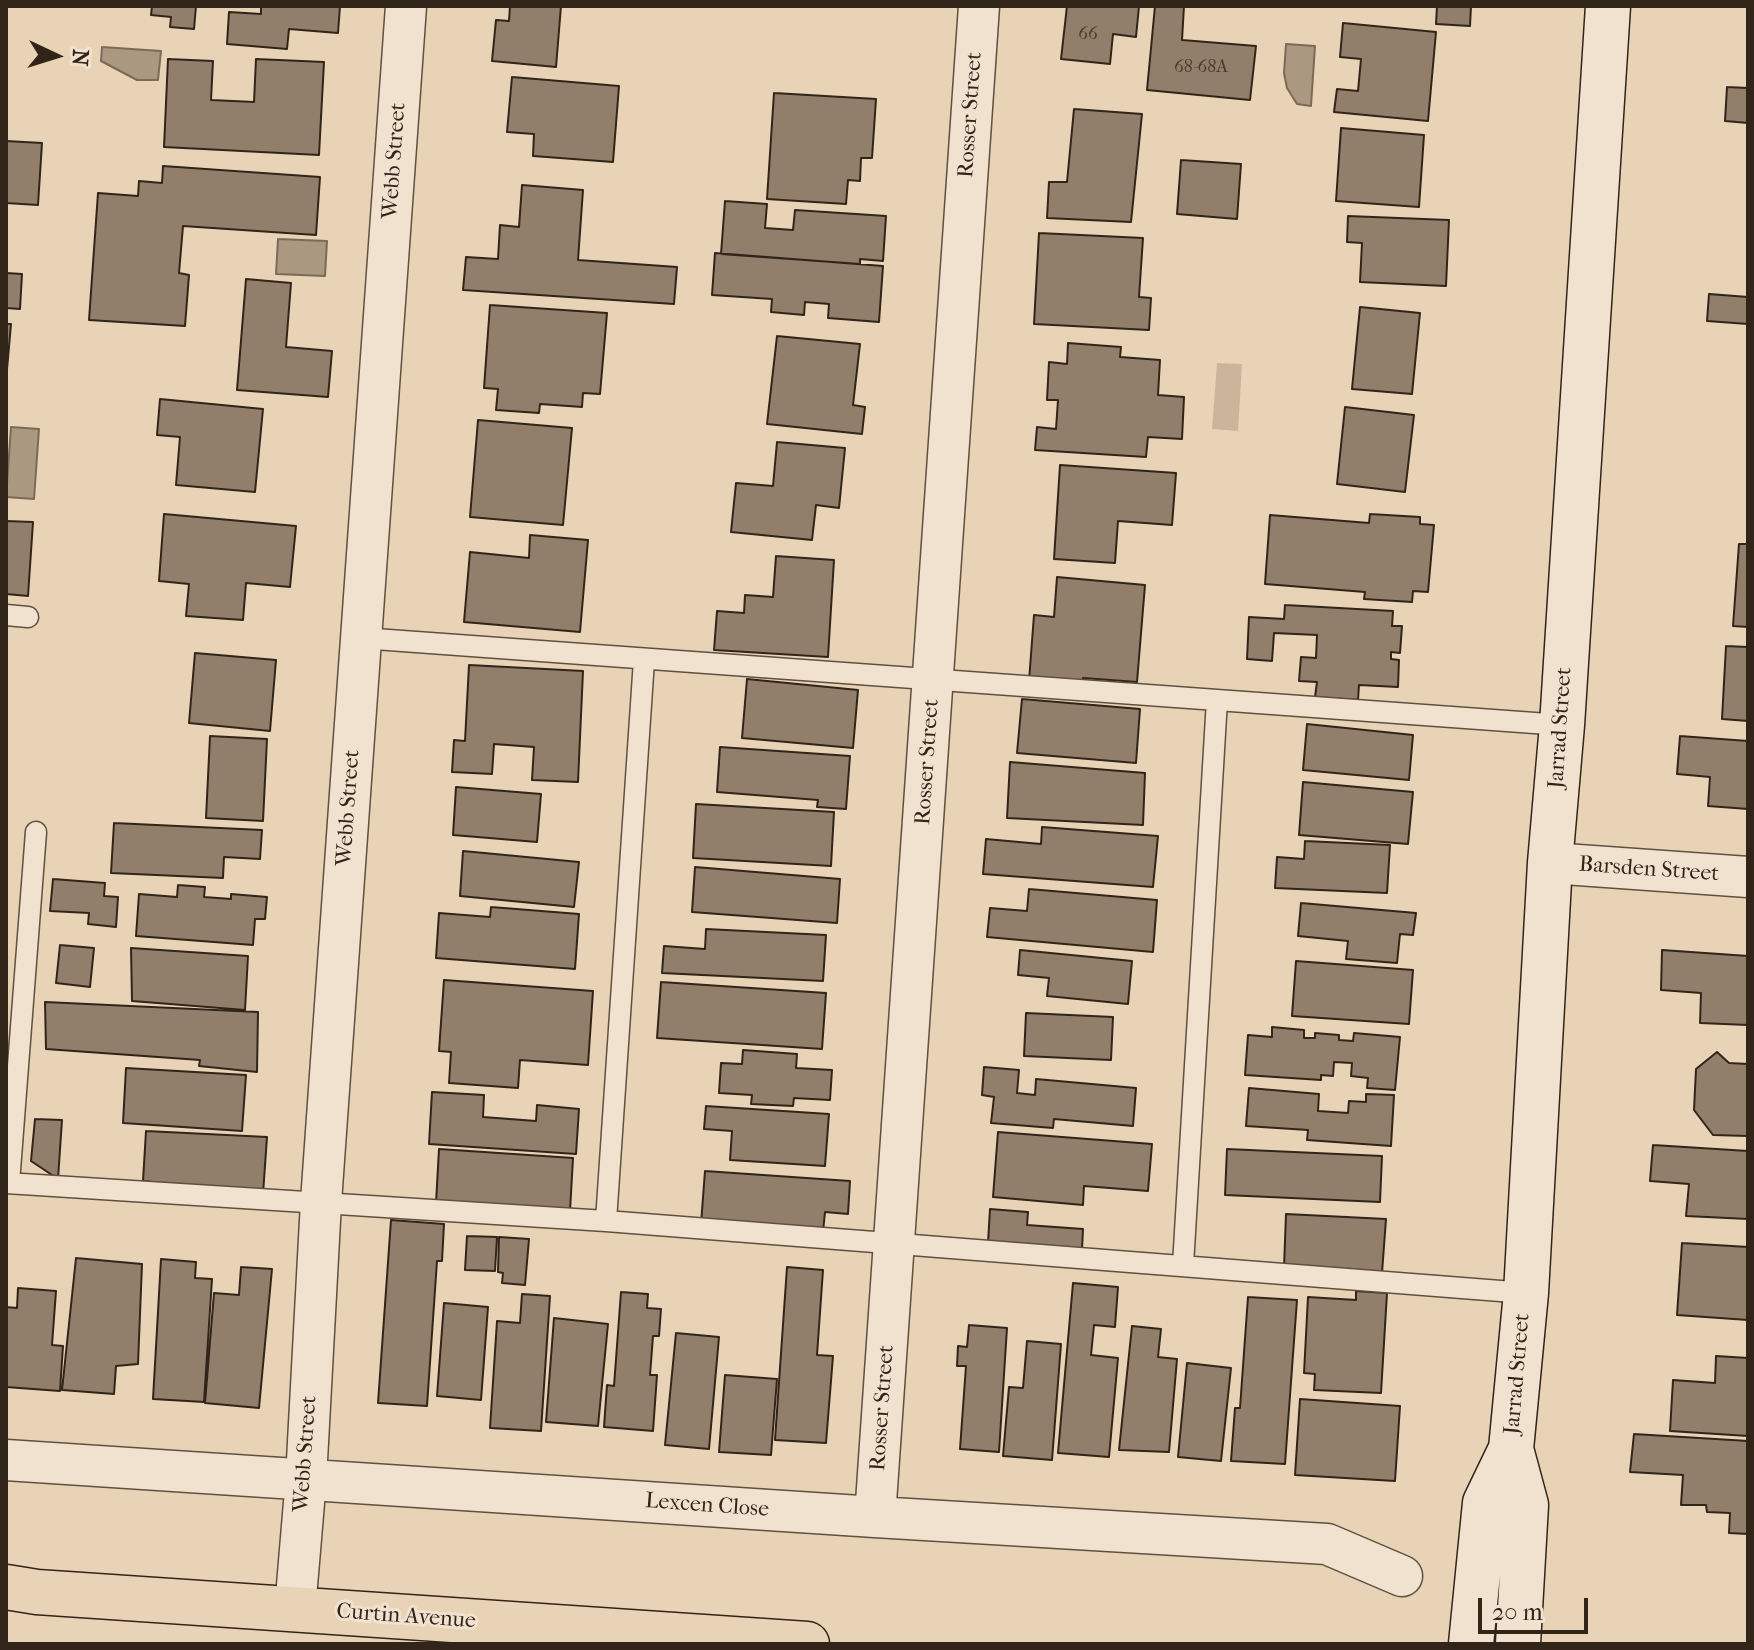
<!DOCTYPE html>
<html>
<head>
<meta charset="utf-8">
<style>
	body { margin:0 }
	#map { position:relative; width:1754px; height:1650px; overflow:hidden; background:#e9d3b6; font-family:"IM FELL French Canon",serif }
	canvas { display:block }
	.frame { position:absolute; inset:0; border:8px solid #312419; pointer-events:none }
	.north { position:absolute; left:16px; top:16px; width:80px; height:80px; -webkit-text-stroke:6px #f1e2d0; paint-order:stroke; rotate:94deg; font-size:22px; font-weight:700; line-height:32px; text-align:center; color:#312419 }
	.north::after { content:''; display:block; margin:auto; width:28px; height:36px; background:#312419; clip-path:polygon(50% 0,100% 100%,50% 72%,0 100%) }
	.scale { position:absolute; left:1478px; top:1598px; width:110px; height:36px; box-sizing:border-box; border:4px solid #312419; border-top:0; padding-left:10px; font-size:24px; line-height:28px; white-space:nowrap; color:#312419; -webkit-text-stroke:6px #f1e2d0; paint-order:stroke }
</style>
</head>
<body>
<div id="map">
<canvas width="1754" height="1650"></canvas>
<div class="frame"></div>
<div class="north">N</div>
<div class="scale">20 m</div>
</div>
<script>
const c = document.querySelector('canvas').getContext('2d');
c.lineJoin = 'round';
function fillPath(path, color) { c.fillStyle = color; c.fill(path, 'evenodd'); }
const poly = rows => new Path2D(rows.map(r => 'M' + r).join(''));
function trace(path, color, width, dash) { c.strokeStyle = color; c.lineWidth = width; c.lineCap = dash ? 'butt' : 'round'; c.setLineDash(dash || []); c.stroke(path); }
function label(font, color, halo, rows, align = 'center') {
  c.font = font + ' "IM FELL French Canon",serif'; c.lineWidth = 6; c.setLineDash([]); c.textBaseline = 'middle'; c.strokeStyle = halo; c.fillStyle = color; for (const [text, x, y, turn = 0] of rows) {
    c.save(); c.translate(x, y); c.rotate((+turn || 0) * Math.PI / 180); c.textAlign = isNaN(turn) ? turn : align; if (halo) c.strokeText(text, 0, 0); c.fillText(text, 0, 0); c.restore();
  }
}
fillPath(poly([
	[1217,363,1242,364,1238,431,1212,429]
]), '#cab59b');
const water = poly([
	[1286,44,1315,46,1311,106,1297,104,1287,88,1284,73,1286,44],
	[102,47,161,51,158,80,137,80,101,61,102,47],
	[278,239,327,241,325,276,276,274,278,239],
	[11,427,39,429,34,499,6,497,11,427]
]);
fillPath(water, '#aa9881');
trace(water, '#7a6a57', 2);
const building = poly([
	[152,6,196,6,194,29,170,27,171,17,151,15,152,6],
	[261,6,340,6,338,33,289,29,287,49,227,44,229,12,261,14,261,6],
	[510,6,561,6,556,67,492,61,496,20,509,21,510,6],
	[1067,6,1139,6,1136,37,1113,34,1110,64,1061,59,1067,6],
	[1155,6,1184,6,1182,40,1256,46,1250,100,1147,90,1155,6],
	[1437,6,1471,6,1470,26,1436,24,1437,6],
	[1343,23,1436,32,1428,121,1334,112,1337,89,1358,91,1361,59,1340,57,1343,23],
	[168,59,213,61,211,100,254,102,256,59,324,62,319,155,164,147,168,59],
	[512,77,619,86,613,162,533,156,534,134,507,132,512,77],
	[1727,87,1748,88,1748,123,1725,121,1727,87],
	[774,93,876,99,872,158,861,158,860,181,848,180,846,204,767,199,774,93],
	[1074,109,1142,114,1131,222,1047,218,1049,182,1067,182,1074,109],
	[1341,128,1424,135,1419,207,1336,201,1341,128],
	[6,141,42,143,38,205,6,203,6,141],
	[1181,160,1241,164,1237,219,1177,214,1181,160],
	[163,166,320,177,316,235,183,226,179,273,189,275,185,326,89,320,98,193,138,196,139,181,162,183,163,166],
	[522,185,583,190,578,260,677,267,674,304,463,290,466,257,498,259,500,225,519,227,522,185],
	[725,201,767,204,765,228,793,230,795,210,886,216,883,261,860,259,860,264,721,254,725,201],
	[1348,216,1449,220,1446,286,1360,282,1362,243,1347,242,1348,216],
	[1039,233,1143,238,1139,297,1151,298,1149,330,1034,324,1039,233],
	[715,253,883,266,879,322,828,318,829,304,805,302,804,315,771,312,772,299,712,295,715,253],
	[6,273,22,274,20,309,6,308,6,273],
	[246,279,291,283,286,347,332,351,328,397,237,390,246,279],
	[1709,294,1748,297,1748,324,1707,321,1709,294],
	[490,305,607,313,600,394,583,393,582,407,540,404,539,413,496,410,498,389,484,388,490,305],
	[1360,307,1420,313,1412,394,1352,389,1360,307],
	[6,324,11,324,6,381,6,324],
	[777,336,860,344,853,405,865,407,862,434,767,424,777,336],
	[1068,343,1121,347,1120,357,1160,360,1158,395,1184,397,1182,439,1148,437,1146,457,1035,450,1037,427,1056,429,1058,400,1047,400,1049,362,1067,364,1068,343],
	[160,399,263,409,255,492,176,485,180,437,157,435,160,399],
	[1345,407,1414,415,1405,492,1337,484,1345,407],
	[478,420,572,428,563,525,470,517,478,420],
	[777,442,845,448,839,508,816,505,812,540,731,532,736,483,773,486,777,442],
	[1060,465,1176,473,1172,525,1118,521,1115,563,1054,559,1060,465],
	[164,514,296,526,290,587,246,583,243,620,186,616,189,584,159,581,164,514],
	[1370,514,1420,517,1420,524,1434,525,1428,592,1413,591,1412,602,1364,599,1365,592,1265,584,1270,515,1369,523,1370,514],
	[6,521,33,522,28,596,6,594,6,521],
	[530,535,588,540,580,632,464,622,470,552,529,558,530,535],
	[1739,544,1748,544,1748,627,1733,626,1739,544],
	[776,556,834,560,828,657,714,650,717,611,744,613,745,595,773,597,776,556],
	[1057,577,1145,585,1137,682,1083,678,1083,686,1029,681,1034,615,1054,617,1057,577],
	[1285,605,1393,611,1392,626,1402,626,1400,653,1391,652,1391,659,1399,660,1398,687,1359,685,1358,700,1315,697,1317,682,1299,681,1301,657,1316,658,1317,635,1274,633,1272,661,1247,659,1249,617,1284,619,1285,605],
	[1726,646,1748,647,1748,721,1722,719,1726,646],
	[195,653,276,660,270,731,189,723,195,653],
	[469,665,583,671,578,782,532,780,534,747,494,744,492,774,452,772,454,740,465,741,469,665],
	[747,679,858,690,853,748,742,738,747,679],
	[1022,699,1140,709,1136,763,1017,753,1022,699],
	[1307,724,1413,735,1409,780,1303,770,1307,724],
	[210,736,267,739,263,821,206,818,210,736],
	[1680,736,1748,741,1748,809,1708,806,1710,777,1677,774,1680,736],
	[720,747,850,756,846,809,817,807,818,800,717,792,720,747],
	[1010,762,1145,773,1143,825,1007,818,1010,762],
	[1303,782,1413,792,1408,844,1299,835,1303,782],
	[456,787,541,794,537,842,453,835,456,787],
	[696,804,834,812,831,866,693,858,696,804],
	[114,823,262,830,260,859,224,857,223,878,111,873,114,823],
	[1042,827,1158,836,1153,887,983,874,986,839,1041,844,1042,827],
	[1305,841,1390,845,1387,893,1275,888,1277,857,1304,859,1305,841],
	[463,851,579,862,574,907,460,896,463,851],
	[695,867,840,879,837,923,692,912,695,867],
	[53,879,105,883,104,896,118,897,116,927,88,924,89,913,50,911,53,879],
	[178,885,205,887,204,897,231,899,231,894,267,897,265,919,255,919,253,945,136,936,139,894,177,897,178,885],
	[1029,889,1157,900,1153,952,987,937,990,908,1027,911,1029,889],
	[1301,903,1416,913,1413,935,1400,934,1397,963,1346,959,1348,941,1298,936,1301,903],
	[491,907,579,914,575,969,436,958,439,913,490,917,491,907],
	[706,929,826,935,823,981,662,973,664,946,705,949,706,929],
	[60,945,94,948,90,987,56,983,60,945],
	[131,948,248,956,245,1010,132,1001,131,948],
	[1020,950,1132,961,1128,1004,1047,996,1049,978,1018,975,1020,950],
	[1662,950,1748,956,1748,1025,1700,1023,1701,993,1661,990,1662,950],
	[1296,961,1413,970,1409,1024,1292,1016,1296,961],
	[444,980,593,991,588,1065,520,1060,518,1088,449,1083,451,1052,439,1051,444,980],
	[661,982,826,993,822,1049,657,1038,661,982],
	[45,1002,258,1012,257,1072,199,1066,200,1060,46,1049,45,1002],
	[1026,1013,1113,1017,1111,1060,1024,1056,1026,1013],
	[1272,1027,1304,1030,1304,1038,1315,1038,1315,1033,1339,1035,1339,1040,1353,1041,1354,1033,1400,1037,1395,1090,1367,1088,1368,1078,1351,1076,1352,1063,1334,1062,1333,1076,1321,1075,1321,1080,1245,1075,1248,1035,1272,1037,1272,1027],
	[743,1050,797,1054,796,1068,832,1070,830,1100,794,1098,793,1106,751,1104,752,1095,719,1093,721,1063,742,1064,743,1050],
	[1717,1052,1729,1063,1748,1064,1748,1136,1713,1135,1694,1110,1696,1069,1717,1052],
	[984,1067,1019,1070,1017,1093,1035,1095,1036,1079,1136,1088,1133,1126,1054,1119,1053,1128,991,1123,994,1097,982,1095,984,1067],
	[126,1068,246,1075,242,1131,123,1123,126,1068],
	[1249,1088,1319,1094,1318,1111,1348,1113,1349,1101,1366,1102,1366,1094,1394,1095,1391,1146,1307,1140,1308,1130,1246,1126,1249,1088],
	[432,1092,484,1095,483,1117,536,1121,537,1105,579,1109,576,1154,429,1144,432,1092],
	[706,1106,829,1114,825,1166,730,1160,732,1131,704,1129,706,1106],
	[35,1119,62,1120,58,1179,31,1161,35,1119],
	[146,1131,267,1137,263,1194,143,1181,146,1131],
	[998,1132,1152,1144,1148,1191,1084,1186,1083,1205,993,1197,998,1132],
	[1653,1145,1748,1151,1748,1219,1686,1216,1689,1184,1650,1181,1653,1145],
	[439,1149,573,1158,570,1211,436,1203,439,1149],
	[1227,1149,1382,1156,1380,1202,1225,1195,1227,1149],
	[705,1171,850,1181,848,1214,825,1212,823,1232,701,1224,705,1171],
	[990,1209,1028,1212,1027,1225,1083,1229,1082,1249,988,1243,990,1209],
	[1286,1214,1386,1219,1382,1273,1284,1268,1286,1214],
	[391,1220,444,1224,442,1261,437,1261,427,1406,378,1403,391,1220],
	[467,1236,497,1237,495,1271,465,1270,467,1236],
	[499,1237,529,1239,525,1285,502,1283,503,1273,498,1272,499,1237],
	[1682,1243,1748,1247,1748,1320,1677,1315,1682,1243],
	[76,1258,142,1264,138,1364,116,1366,114,1394,62,1390,76,1258],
	[161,1259,196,1262,195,1278,212,1279,204,1402,153,1399,161,1259],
	[241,1267,272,1269,259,1408,205,1403,214,1293,239,1295,241,1267],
	[787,1267,823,1270,817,1355,833,1356,826,1443,775,1440,787,1267],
	[1073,1283,1118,1287,1115,1327,1094,1325,1091,1355,1118,1358,1109,1457,1058,1453,1073,1283],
	[18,1288,56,1291,52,1345,63,1346,60,1391,6,1387,6,1307,17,1308,18,1288],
	[1356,1291,1387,1293,1381,1393,1314,1390,1315,1374,1304,1373,1308,1297,1356,1300,1356,1291],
	[621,1292,648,1294,647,1308,661,1309,659,1336,653,1336,650,1375,657,1375,653,1431,604,1427,607,1385,614,1386,621,1292],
	[522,1294,550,1296,541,1431,490,1428,497,1321,520,1323,522,1294],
	[1248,1297,1297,1300,1285,1464,1231,1461,1235,1408,1240,1408,1248,1297],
	[444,1303,488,1307,481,1400,437,1396,444,1303],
	[554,1318,608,1324,598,1426,546,1422,554,1318],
	[969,1325,1007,1328,999,1452,960,1449,966,1366,957,1366,958,1346,967,1347,969,1325],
	[1132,1326,1161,1329,1158,1357,1177,1359,1169,1452,1119,1450,1132,1326],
	[676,1333,719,1337,709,1449,665,1445,676,1333],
	[1027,1341,1061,1344,1052,1460,1003,1456,1009,1387,1023,1388,1027,1341],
	[1716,1356,1748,1358,1748,1436,1670,1431,1673,1380,1715,1383,1716,1356],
	[1187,1363,1231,1368,1221,1461,1178,1457,1187,1363],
	[725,1375,777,1379,771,1455,719,1452,725,1375],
	[1300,1399,1400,1406,1395,1481,1295,1475,1300,1399],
	[1634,1434,1748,1441,1748,1534,1729,1533,1730,1513,1707,1512,1706,1505,1681,1505,1683,1475,1630,1472,1634,1434]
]);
fillPath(building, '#917f6b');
trace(building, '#312419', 2);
const lane = poly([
	[6,615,28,617],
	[361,638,1562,725],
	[6,1183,606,1221,1526,1293],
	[9,1183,36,832],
	[606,1221,644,660],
	[1183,1265,1217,700]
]);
const street = poly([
	[1550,863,1748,877],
	[6,1460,875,1517,1327,1544,1402,1576],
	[875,1517,979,6],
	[295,1609,306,1479,321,1202,406,6]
]);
const secondary = poly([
	[1511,1449,1526,1505,1518,1644],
	[1471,1644,1485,1503,1511,1449,1526,1293,1550,863,1562,725,1608,6]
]);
const primary = poly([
	[6,1587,37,1592,807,1644]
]);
trace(lane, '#5f5040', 23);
trace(street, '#5f5040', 43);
trace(secondary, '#312419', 47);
trace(primary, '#312419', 47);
trace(lane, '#f1e2d0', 20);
trace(street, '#f1e2d0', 40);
trace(secondary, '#f1e2d0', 44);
trace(primary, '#e9d3b6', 44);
label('18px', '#493b2e', null, [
	["66",1088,35],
	["68-68A",1201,68]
]);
label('22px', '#312419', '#f1e2d0', [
	["Rosser Street",971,115,-86],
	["Webb Street",395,161,-86],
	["Jarrad Street",1561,728,-86],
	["Rosser Street",928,762,-86],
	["Webb Street",349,808,-86],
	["Barsden Street",1649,870,4],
	["Jarrad Street",1518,1374,-85],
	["Rosser Street",883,1408,-86],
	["Webb Street",306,1454,-86],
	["Lexcen Close",707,1506,4],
	["Curtin Avenue",406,1617,4]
]);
</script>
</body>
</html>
